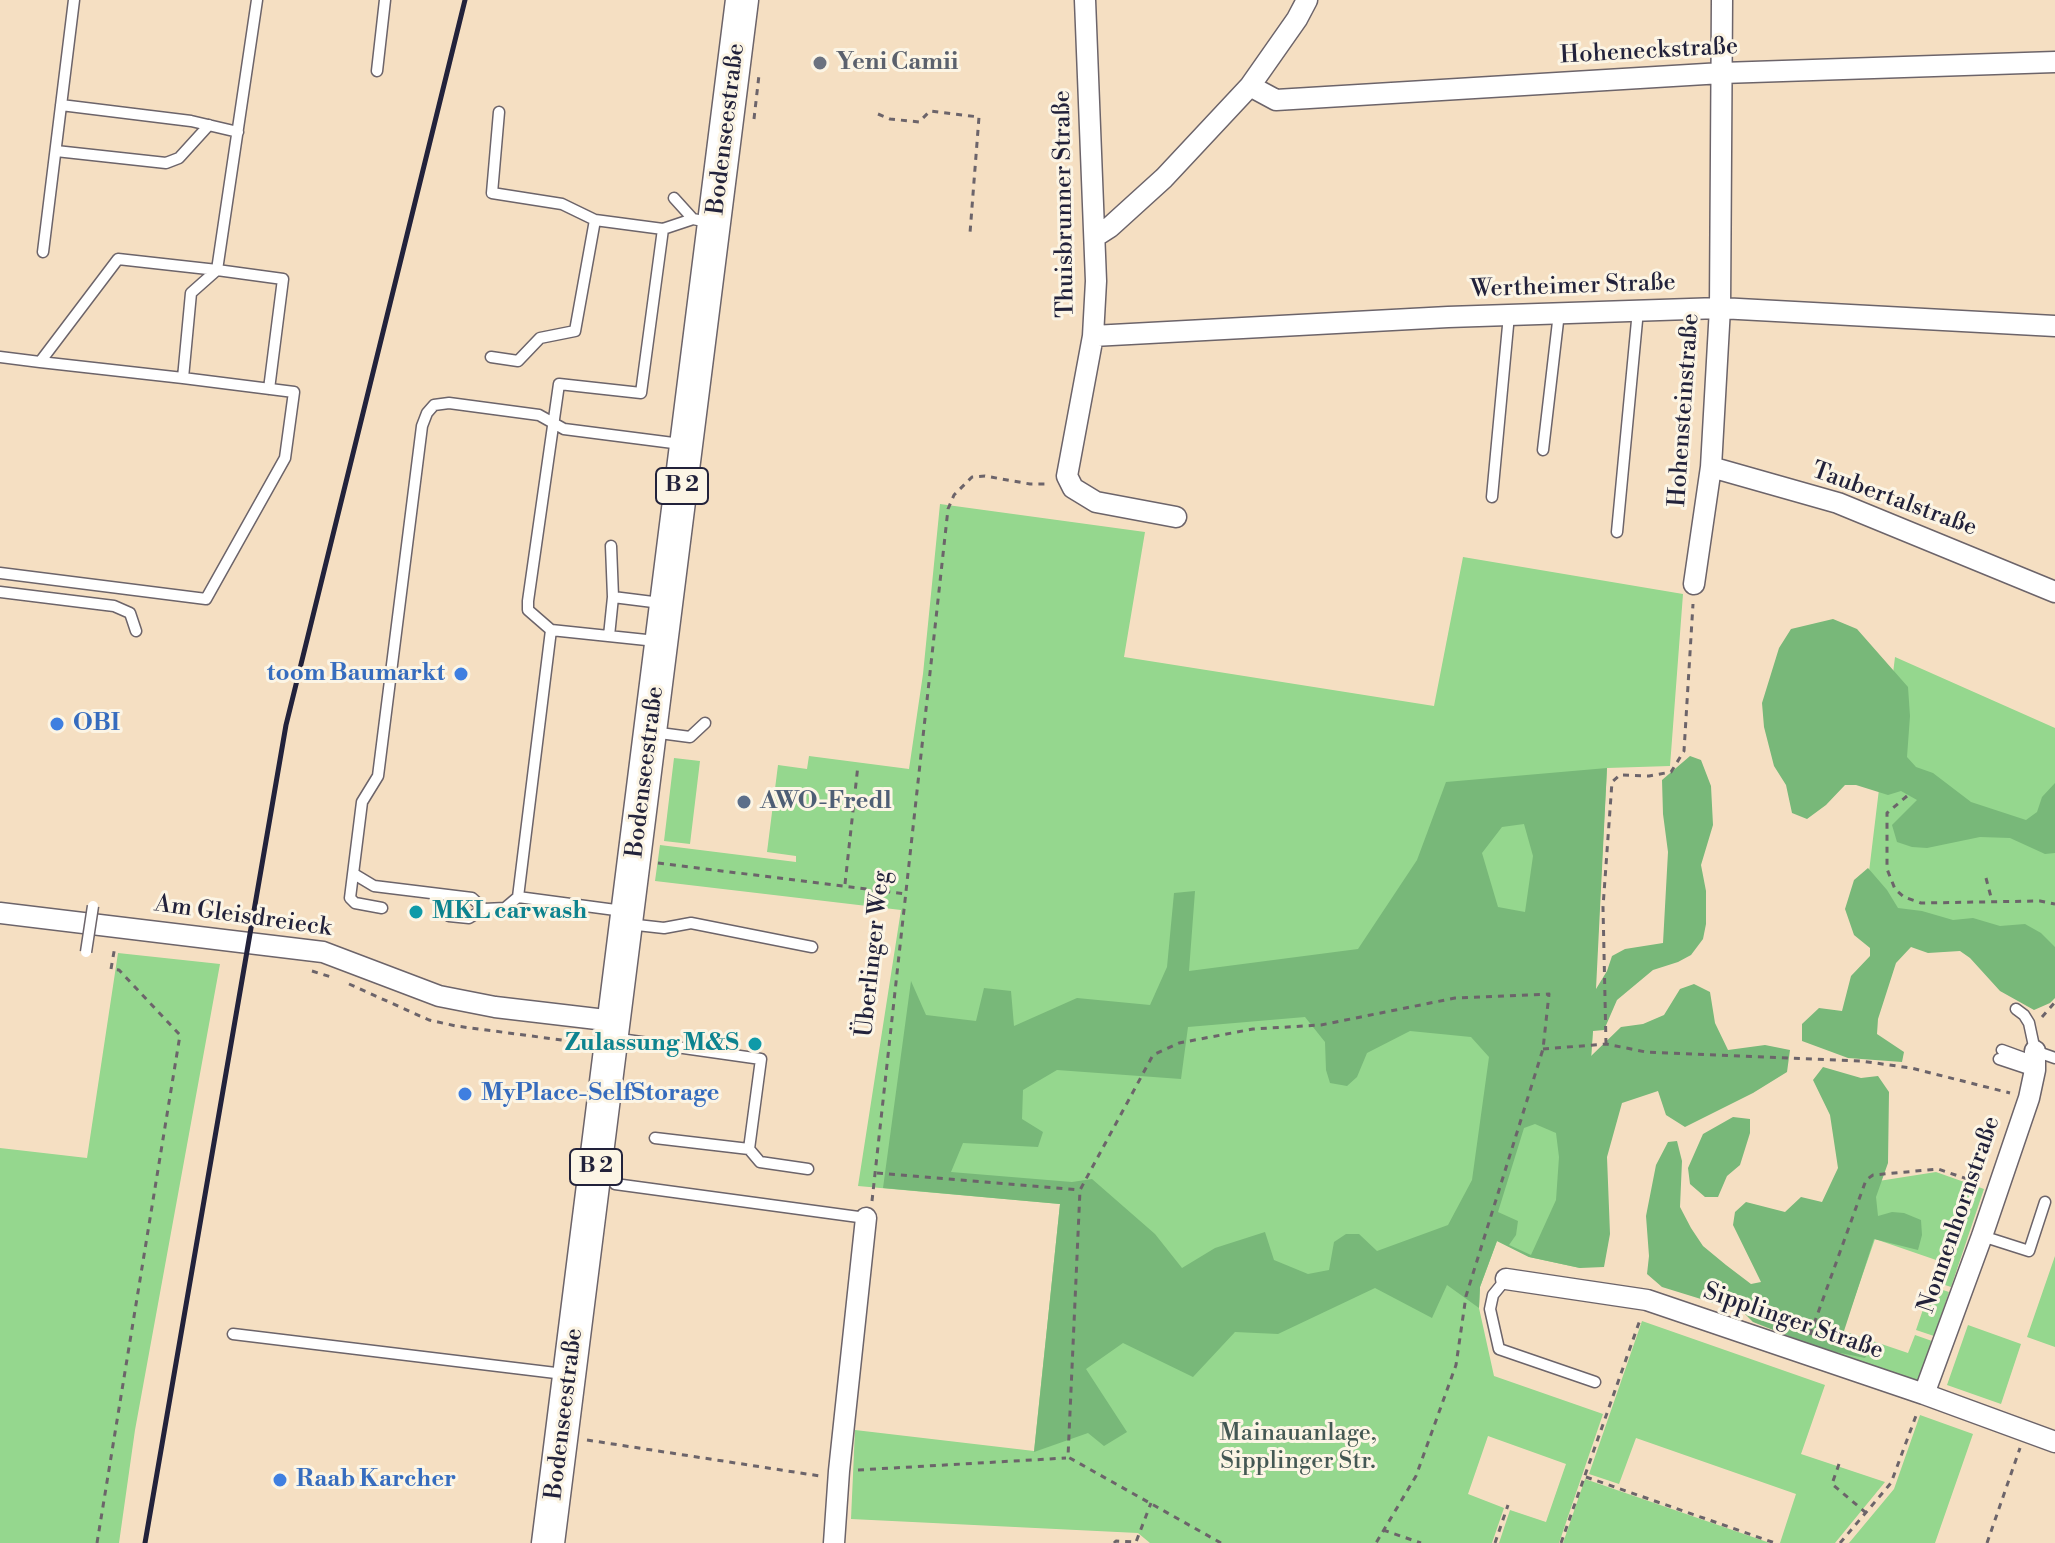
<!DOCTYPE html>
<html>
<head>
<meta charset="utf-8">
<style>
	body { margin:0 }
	canvas { display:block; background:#f5dfc2 }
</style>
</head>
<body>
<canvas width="2055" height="1543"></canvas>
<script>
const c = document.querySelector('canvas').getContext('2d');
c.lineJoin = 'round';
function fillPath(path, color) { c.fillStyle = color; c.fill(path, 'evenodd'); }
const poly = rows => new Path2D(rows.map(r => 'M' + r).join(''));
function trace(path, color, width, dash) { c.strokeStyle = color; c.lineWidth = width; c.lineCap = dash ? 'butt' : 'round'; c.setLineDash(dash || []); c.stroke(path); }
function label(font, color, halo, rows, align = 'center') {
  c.font = font + ' "Libre Bodoni",serif'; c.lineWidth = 6; c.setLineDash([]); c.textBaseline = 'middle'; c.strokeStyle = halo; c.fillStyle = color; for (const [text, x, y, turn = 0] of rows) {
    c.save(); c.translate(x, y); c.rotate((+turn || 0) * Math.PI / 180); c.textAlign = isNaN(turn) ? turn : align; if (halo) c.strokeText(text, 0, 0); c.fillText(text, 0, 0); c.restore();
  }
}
fillPath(poly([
	[940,504,1145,532,1124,657,1434,706,1463,557,1683,594,1670,766,1607,768,1580,1268,1529,1257,1497,1241,1480,1287,1479,1308,1494,1376,1603,1414,1559,1543,1499,1543,1510,1510,1546,1522,1566,1464,1488,1436,1468,1494,1504,1508,1492,1543,1150,1543,1138,1533,851,1519,855,1430,1034,1451,1060,1204,858,1186,901,910,655,881,660,845,796,862,796,856,767,852,778,765,807,769,809,756,909,769,923,674],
	[1895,657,2055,728,2055,977,1864,913],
	[674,758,700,761,690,844,664,841],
	[118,953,220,964,135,1430,119,1543,0,1543,0,1148,87,1158],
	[1936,1172,1984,1189,1951,1287,1933,1281,1939,1261,1875,1239,1843,1331,1908,1353,1915,1335,1932,1341,1917,1383,1810,1346,1866,1183],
	[2055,1256,2055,1347,2027,1337],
	[1931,1286,1949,1292,1934,1336,1916,1330],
	[1642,1321,1825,1385,1801,1454,1885,1482,1835,1543,1780,1543,1796,1494,1636,1438,1619,1484,1589,1474],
	[1968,1325,2021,1344,2001,1404,1947,1385],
	[1920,1415,1973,1434,1935,1543,1849,1543,1894,1489],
	[1585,1479,1770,1543,1563,1543]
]), '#95d78e');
fillPath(poly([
	[1833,619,1857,629,1908,687,1910,716,1907,757,1916,767,1933,773,1971,802,2026,820,2037,812,2042,797,2055,783,2055,853,2045,854,2010,838,1980,837,1927,848,1912,847,1897,842,1892,825,1917,800,1901,791,1888,795,1856,785,1845,785,1826,805,1807,819,1792,813,1786,785,1774,766,1764,727,1762,703,1779,648,1791,629],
	[1690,756,1701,760,1711,786,1713,825,1701,865,1706,891,1706,924,1703,939,1691,955,1678,962,1653,970,1617,1000,1604,1030,1593,1031,1591,1056,1621,1027,1643,1024,1664,1015,1680,989,1694,984,1710,992,1715,1023,1728,1050,1765,1045,1790,1050,1787,1072,1753,1093,1685,1127,1666,1115,1658,1091,1622,1103,1607,1157,1610,1234,1604,1267,1580,1268,1529,1257,1497,1241,1480,1287,1479,1308,1447,1285,1432,1318,1375,1288,1278,1334,1235,1332,1193,1377,1123,1343,1086,1369,1127,1432,1104,1446,1088,1433,1034,1452,1060,1204,883,1188,911,981,926,1015,976,1021,984,988,1011,991,1014,1026,1077,998,1150,1005,1167,967,1174,893,1195,891,1189,971,1358,949,1417,860,1446,782,1607,768,1596,989,1607,971,1612,956,1625,949,1663,943,1668,852,1663,814,1662,780],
	[1524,824,1533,856,1525,912,1498,907,1482,853,1502,827],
	[1305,1017,1325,1042,1326,1070,1330,1083,1347,1086,1357,1077,1367,1053,1410,1031,1471,1037,1489,1057,1472,1180,1448,1225,1377,1251,1359,1234,1346,1234,1334,1242,1329,1270,1308,1274,1274,1260,1265,1232,1215,1248,1182,1268,1155,1234,1092,1179,1072,1182,951,1172,963,1143,1038,1147,1043,1132,1022,1119,1023,1090,1057,1070,1181,1079,1188,1027],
	[1535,1124,1556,1133,1559,1157,1556,1200,1531,1255,1509,1245,1516,1235,1518,1221,1498,1212,1524,1128],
	[1868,868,1887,890,1898,908,1922,911,1953,920,1973,918,2000,926,2025,924,2041,933,2055,947,2055,998,2050,1003,2034,1010,2000,991,1970,958,1960,951,1928,953,1911,947,1896,963,1878,1019,1877,1034,1904,1052,1902,1062,1848,1058,1802,1041,1802,1024,1819,1008,1842,1011,1851,976,1870,956,1870,948,1854,935,1845,909,1854,880],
	[1823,1067,1861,1078,1878,1076,1889,1092,1888,1163,1876,1197,1878,1216,1892,1212,1904,1213,1921,1220,1922,1235,1918,1250,1874,1239,1844,1331,1867,1341,1871,1349,1865,1358,1821,1349,1753,1322,1743,1312,1662,1287,1647,1274,1649,1256,1646,1216,1656,1165,1668,1142,1677,1141,1682,1161,1680,1207,1691,1228,1703,1246,1726,1265,1751,1284,1761,1282,1733,1225,1735,1212,1746,1202,1785,1212,1801,1197,1822,1202,1838,1168,1830,1115,1813,1080],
	[1733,1117,1750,1119,1750,1133,1740,1165,1727,1176,1718,1197,1705,1197,1690,1184,1688,1168,1703,1134]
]), '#78b879');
const service = poly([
	[377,71,385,0],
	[61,105,191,121,238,132],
	[499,112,492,193,562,204,595,220],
	[56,151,166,163,179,158,209,125],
	[674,198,693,219,698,220],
	[43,252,74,0],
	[0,357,40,362,118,259,217,270,257,0],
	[491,357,518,361,540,338,575,331,595,220,663,229,693,219],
	[40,362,183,378,191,293,217,270,283,279,269,389],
	[1543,450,1559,313],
	[1492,497,1509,315],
	[1617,532,1638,310],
	[0,573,206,599,285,458,294,392,183,378],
	[0,592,114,606,130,613,136,631],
	[613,597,661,603],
	[609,636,613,597,611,546],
	[656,641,551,630,528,610,528,601,559,384,641,393,663,229],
	[652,732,690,737,705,723],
	[354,874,374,886,472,898,484,909,505,908,518,897,551,630],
	[518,897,623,911],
	[382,908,355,903,350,898,362,802,378,776,422,426,427,413,434,405,449,403,539,415,564,429,681,444],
	[449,916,469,918,484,909],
	[628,924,664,928,691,923,812,947],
	[2016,1009,2024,1015,2029,1023,2035,1051,2055,1058],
	[613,1038,761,1059,749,1149,655,1138],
	[2002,1050,2035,1062],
	[1999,1059,2035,1071],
	[749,1149,760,1162,808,1169],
	[615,1184,866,1218],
	[1982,1236,2029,1251,2045,1202],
	[1506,1279,1493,1295,1490,1309,1499,1349,1595,1382],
	[233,1334,564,1374]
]);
const minor = poly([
	[1085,0,1096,281,1093,336,1067,476,1073,488,1096,502,1176,517],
	[1250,86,1276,100,1722,73,2055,62],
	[1096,236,1110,227,1164,178,1250,86,1297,19,1307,0],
	[1093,336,1448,317,1720,308,2055,326],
	[1711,467,1838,503,2055,592],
	[1694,584,1711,467,1720,308,1722,0],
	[0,913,323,952,439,996,495,1007,614,1021],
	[1506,1279,1647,1300,1924,1394,2055,1442],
	[1924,1394,1982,1236,2029,1098,2035,1070,2035,1051],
	[834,1543,839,1471,866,1218]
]);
const primary = poly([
	[548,1543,742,0]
]);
trace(service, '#6c646a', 13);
trace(minor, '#6c646a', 23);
trace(primary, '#6c646a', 35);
trace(poly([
	[878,114,890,119,919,122,930,111,979,117,970,233],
	[754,119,759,75],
	[1907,796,1887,813,1887,869,1895,889,1904,897,1921,903,2040,901,2055,904],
	[658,863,907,894],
	[1986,878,1992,901],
	[845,884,858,765],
	[312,971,331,977],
	[349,984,429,1020,456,1026,584,1043],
	[2042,1017,2055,1002],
	[1606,1044,1603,907,1612,782,1620,775,1649,776,1671,772,1684,751,1693,604],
	[1543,1049,1606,1044,1646,1052,1861,1061,1911,1068,2010,1093],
	[877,1173,1080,1190],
	[872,1201,948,509,954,495,972,477,985,476,1030,484,1050,484],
	[1810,1335,1866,1180,1873,1175,1938,1169,1982,1184],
	[587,1440,820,1476],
	[1839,1464,1832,1484,1865,1512],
	[858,1470,1066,1458],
	[1586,1477,1775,1543],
	[1383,1530,1421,1543],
	[97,1543,180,1035,119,970,111,969,115,946],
	[1114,1543,1116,1541,1136,1542,1151,1503],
	[1221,1543,1068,1457,1080,1190,1153,1055,1179,1043,1253,1029,1321,1025,1455,998,1549,994,1543,1049,1466,1296,1456,1365,1416,1476,1376,1543],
	[1495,1543,1508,1505],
	[1561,1543,1641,1317],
	[1840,1543,1891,1483,1917,1413],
	[1987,1543,2020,1448]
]), '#6c646a', 3, [6, 6]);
trace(service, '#fff', 10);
trace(minor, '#fff', 20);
trace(primary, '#fff', 32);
trace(poly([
	[145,1543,286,725,465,0]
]), '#22223b', 5);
const serviceBridge = poly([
	[86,952,93,906]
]);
trace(serviceBridge, '#6c646a', 13, []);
trace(serviceBridge, '#fff', 10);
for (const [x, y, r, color] of [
	[820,63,8,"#6b7280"],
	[461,674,8,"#3f7fe0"],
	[57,724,8,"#3f7fe0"],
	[744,802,8,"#5c6f8a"],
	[416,912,8,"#0f9aa8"],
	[755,1044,8,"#0f9aa8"],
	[465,1094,8,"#3f7fe0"],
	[280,1480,8,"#3f7fe0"]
]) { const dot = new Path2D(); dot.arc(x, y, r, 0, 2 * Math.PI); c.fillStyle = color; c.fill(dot); trace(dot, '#fcf5e5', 3); }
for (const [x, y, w] of [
	[682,486,52],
	[596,1167,52]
]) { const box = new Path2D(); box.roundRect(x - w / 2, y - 18, w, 36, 6); c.fillStyle = '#fcf5e5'; c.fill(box); trace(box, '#22223b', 2); }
label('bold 22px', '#22223b', null, [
	["B 2",682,486],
	["B 2",596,1167]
]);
label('24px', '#22223b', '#fcf5e5', [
	["Hoheneckstraße",1649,52,-3],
	["Bodenseestraße",727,129,-83],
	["Thuisbrunner Straße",1065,204,-91],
	["Wertheimer Straße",1573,287,-2],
	["Hohensteinstraße",1685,410,-86],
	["Taubertalstraße",1894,500,20],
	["Bodenseestraße",646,772,-83],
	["Am Gleisdreieck",243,917,8],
	["Überlinger Weg",874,954,-84],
	["Nonnenhornstraße",1960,1215,-71],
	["Sipplinger Straße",1793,1322,19],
	["Bodenseestraße",565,1414,-83]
]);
label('bold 24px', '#5b616d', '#fcf5e5', [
	["Yeni Camii",836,63]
], 'left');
label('bold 24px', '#366cbe', '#fcf5e5', [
	["toom Baumarkt",445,674,"right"],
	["OBI",73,724],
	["MyPlace-SelfStorage",481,1094],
	["Raab Karcher",296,1480]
], 'left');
label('bold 24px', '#4e5e75', '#fcf5e5', [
	["AWO-Fredl",760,802]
], 'left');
label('bold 24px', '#0d838f', '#fcf5e5', [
	["MKL carwash",432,912],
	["Zulassung M&S",739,1044,"right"]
], 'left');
label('24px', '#445854', '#fcf5e5', [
	["Mainauanlage,",1298,1434],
	["Sipplinger Str.",1298,1462]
]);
</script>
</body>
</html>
